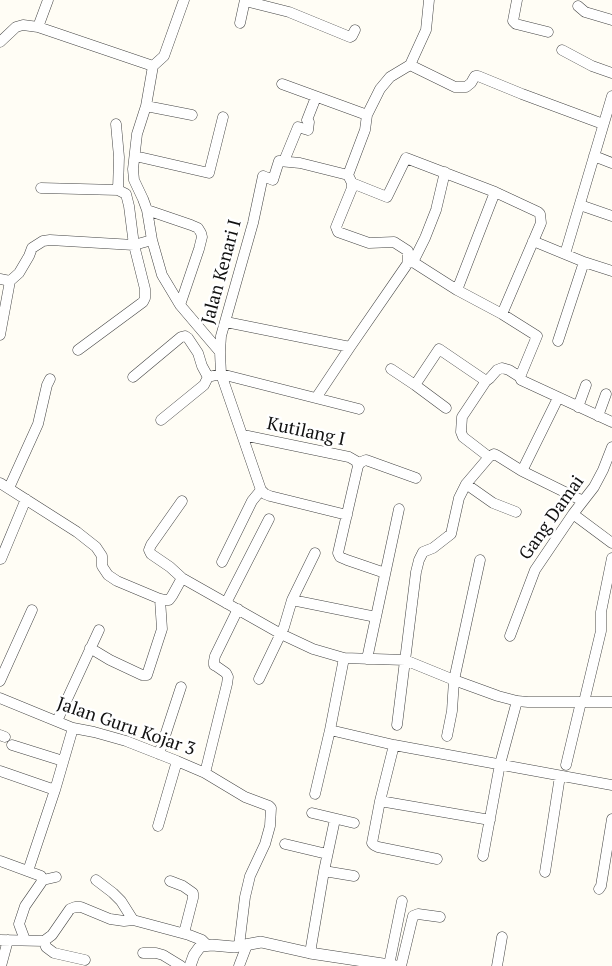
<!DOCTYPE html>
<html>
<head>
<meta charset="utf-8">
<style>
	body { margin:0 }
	canvas { display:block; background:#fffdf5 }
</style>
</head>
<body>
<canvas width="612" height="966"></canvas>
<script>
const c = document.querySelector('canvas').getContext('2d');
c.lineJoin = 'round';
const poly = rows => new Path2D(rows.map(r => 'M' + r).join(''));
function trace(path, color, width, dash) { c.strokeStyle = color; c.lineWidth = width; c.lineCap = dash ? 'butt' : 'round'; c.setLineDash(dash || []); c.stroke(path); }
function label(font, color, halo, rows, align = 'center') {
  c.font = font + ' "PT Serif",serif'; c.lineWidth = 5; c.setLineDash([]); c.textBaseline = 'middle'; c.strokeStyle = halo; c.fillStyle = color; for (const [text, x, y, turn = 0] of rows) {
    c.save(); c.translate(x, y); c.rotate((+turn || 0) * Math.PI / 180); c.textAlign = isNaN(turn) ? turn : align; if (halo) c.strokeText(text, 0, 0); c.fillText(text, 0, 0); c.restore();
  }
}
const minor = poly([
	[517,0,513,21,516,24,548,32],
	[245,1,289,12,350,37,352,36,355,30],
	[578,6,585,12,612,20],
	[240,23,245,0],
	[38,27,48,0],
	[0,42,16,27,23,25,38,27,153,66],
	[562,50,592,66,612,73],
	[410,65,455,87,466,87,471,83,475,76,478,76,522,94,603,124],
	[153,66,146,106,137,134,133,169,134,180,143,199,147,210,152,240,162,275,180,305,220,352,221,374,261,490,265,494,270,496,347,515],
	[153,66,164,56,184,0],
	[282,84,367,115],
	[146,106,192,115],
	[116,124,119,157,118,190],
	[135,156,209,173,223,117],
	[594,156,612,163],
	[284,161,298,127,308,130,309,122,307,120,316,97],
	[352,183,387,197,406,158,495,192,538,212,540,214,541,223,502,314],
	[41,188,118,190,126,194,129,206,134,245,145,289,145,298,143,302,78,350],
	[580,205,612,216],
	[147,210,191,225,198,228,201,233,202,237,199,249,180,305],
	[533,241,584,262,612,271],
	[565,254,612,96],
	[413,262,425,238,436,210,445,172],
	[408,263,408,251,394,242,369,243,338,232,336,227,352,188,352,183,348,175,365,130,367,115,380,89,390,77,410,65,426,30,429,0],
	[0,279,10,281,19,273,29,256,32,248,43,241,50,240,134,245,152,240],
	[457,290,495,192],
	[226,322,350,347],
	[0,335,10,281],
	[558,341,584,262],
	[220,352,221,336,253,223,263,176,273,180,279,161,300,163,348,175],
	[391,369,415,385,446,408],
	[133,377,181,337,185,336,188,338,198,353,202,366,208,377],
	[415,385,439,349,486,381],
	[316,398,350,347,408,263,413,262,457,290,502,314,537,336,520,377,521,380,612,422],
	[578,407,586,385],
	[598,416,606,394],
	[161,420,204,385,208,377,221,374,359,409],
	[243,435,349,457,356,461,358,466],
	[489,457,463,437,461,432,462,417,486,381,490,378,497,370,502,368,509,370,520,377],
	[522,471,558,398],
	[0,483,77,532,96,547,102,556,102,566,108,575,117,581,160,599,165,600,169,600,172,596,182,578],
	[466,484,493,503,516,512],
	[9,488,38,424,47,385,50,379],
	[182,501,151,545,149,550,151,554,170,567,182,578,281,634,313,649,344,658,405,660,454,680,498,696,517,701,528,702,612,702],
	[573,514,612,543],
	[1,559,26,499],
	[222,562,252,501,261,490],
	[385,573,347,560,340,557,338,553,358,466,361,462,366,460,416,478],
	[292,600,376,617],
	[226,603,269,519],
	[510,636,535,570,573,514,594,487,603,470,612,447],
	[90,648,110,660,142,675,147,675,162,629,160,599],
	[367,659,399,509],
	[259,679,284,627,292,600,315,553],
	[0,681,32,610],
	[0,698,73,728,94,732,126,741,177,761,205,773,245,797,269,806,271,808,270,826,265,844,250,876,245,897,239,946],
	[584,702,601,631,601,612,612,558],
	[57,721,99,630],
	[397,725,416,572,419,560,423,552,433,548,451,534,459,498,466,484,489,457,494,454,498,456,522,471,583,501],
	[330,730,394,745,612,785],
	[0,735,5,737],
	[447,736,452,711,454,680,480,560],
	[12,745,63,761],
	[394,745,380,801,372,843,374,845,378,847,437,859],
	[159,754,181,687],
	[566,765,581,702],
	[0,771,55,790],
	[205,773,227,684,228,677,226,673,216,666,214,665,214,661,215,656,238,609],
	[315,794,330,730,344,658],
	[380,801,490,820],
	[312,813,354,823],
	[158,826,177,761],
	[285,844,327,854],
	[483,856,500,764,517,701],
	[0,861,41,876,43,880],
	[28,871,55,790,73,728],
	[324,871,354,876],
	[545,872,560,776],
	[96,880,113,893,121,901,133,920],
	[170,881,183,886,193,893,193,898,184,933],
	[599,889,601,886,612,819],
	[0,940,44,941,52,935,70,909,75,907,81,907,110,919,124,921,133,920,189,935,202,940,207,945],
	[25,940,19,924,25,906,43,880,56,877],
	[44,941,46,947,54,953,85,960],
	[143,953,156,953,163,955,181,966],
	[310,953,324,871,335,819],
	[389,965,402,901],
	[1,966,8,940],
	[239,966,247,945],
	[401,966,413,916,418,914,440,917],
	[497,966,502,937]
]);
const tertiary = poly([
	[190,966,194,955,199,948,202,946,212,945,234,947,261,942,310,953,396,966]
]);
trace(minor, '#444', 11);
trace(tertiary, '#444', 12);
trace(minor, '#fff', 10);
trace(tertiary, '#fff', 11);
label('18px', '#111', '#fff', [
	["Jalan Kenari I",222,272,-75],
	["Kutilang I",306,432,12],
	["Gang Damai",552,518,-55],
	["Jalan Guru Kojar 3",126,727,19]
]);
</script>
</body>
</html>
